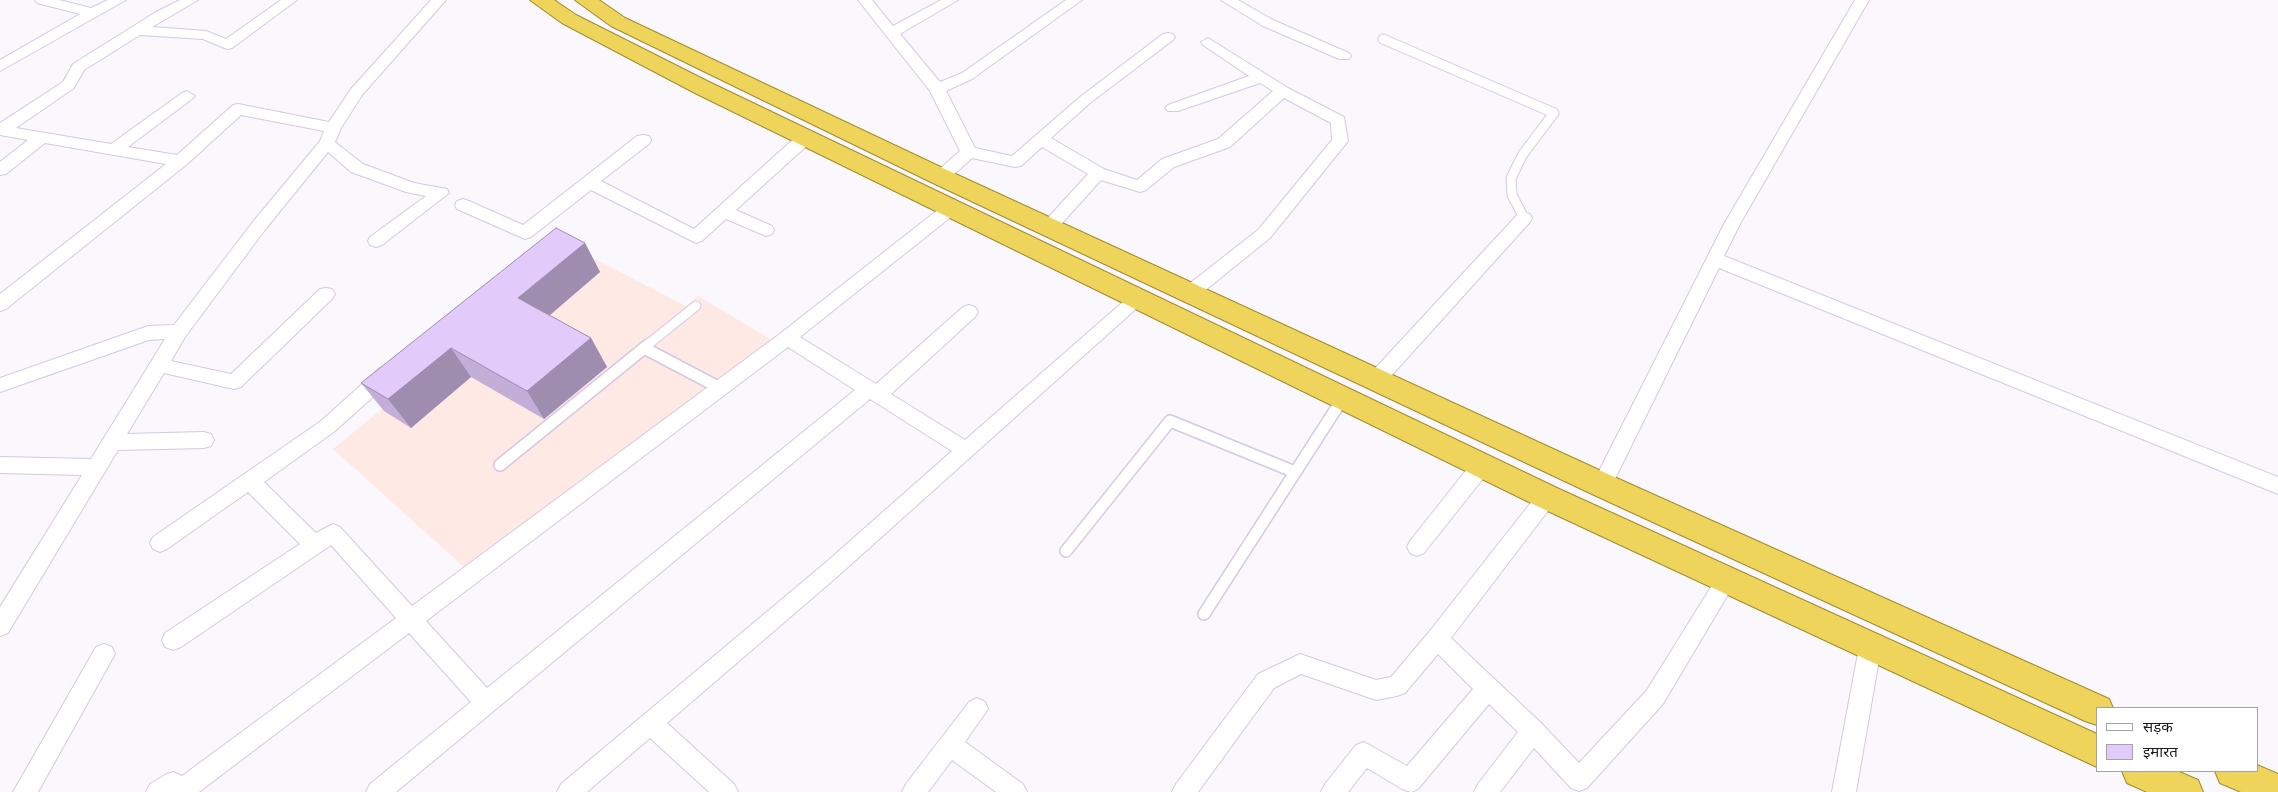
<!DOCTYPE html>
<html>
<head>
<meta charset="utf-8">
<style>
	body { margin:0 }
	#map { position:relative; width:2278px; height:792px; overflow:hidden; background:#faf7fd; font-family:"Archivo Narrow","Noto Sans Devanagari",sans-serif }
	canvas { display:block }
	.legend { position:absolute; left:2096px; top:707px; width:162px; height:65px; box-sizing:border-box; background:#fff; border:1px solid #a5a3a7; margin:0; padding:6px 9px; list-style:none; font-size:15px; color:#1e1923 }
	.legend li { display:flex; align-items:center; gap:10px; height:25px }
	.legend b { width:25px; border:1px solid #a5a3a7 }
</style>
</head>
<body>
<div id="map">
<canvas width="2278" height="792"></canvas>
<ul class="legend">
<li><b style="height:6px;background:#fff"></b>सड़क</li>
<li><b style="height:14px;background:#e2cafa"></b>इमारत</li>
</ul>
</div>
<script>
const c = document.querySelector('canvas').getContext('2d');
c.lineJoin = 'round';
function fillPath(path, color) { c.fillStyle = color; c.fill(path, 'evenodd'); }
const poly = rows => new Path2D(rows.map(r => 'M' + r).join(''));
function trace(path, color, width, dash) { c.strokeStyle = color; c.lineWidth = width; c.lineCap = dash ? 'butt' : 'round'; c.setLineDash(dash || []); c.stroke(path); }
fillPath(poly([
	[577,250,686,306,698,296,772,340,464,567,333,449]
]), '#ffe9e5');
const serviceFar1 = poly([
	[1383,39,1554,113,1523,154,1511,178,1512,195,1524,218],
	[646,346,696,306]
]);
const service = poly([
	[644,348,720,388],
	[500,465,648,345],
	[1066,551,1170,421,1295,472],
	[1204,614,1343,398]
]);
const minor = poly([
	[35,0,59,0,91,8,108,0,126,0,0,71,0,60,80,14,37,3,35,0],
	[180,0,198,0,152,27,206,31,226,39,281,0,297,0,232,48,227,49,203,39,140,35,84,70,74,88,16,128,111,144,182,93,187,91,195,96,192,99,128,147,177,155,233,105,238,104,329,122,351,89,431,0,446,0,362,95,341,128,335,142,363,164,414,183,447,189,449,193,382,245,376,247,370,245,368,241,370,237,426,196,406,192,351,172,328,152,264,231,185,337,171,361,231,374,320,289,326,288,332,289,335,294,332,299,241,387,234,389,164,373,127,434,204,432,211,434,214,440,211,446,204,448,118,450,8,633,0,636,0,607,82,475,0,473,0,457,91,459,165,339,149,340,0,392,0,378,148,326,174,325,252,223,320,141,324,131,241,115,186,165,6,309,0,311,0,294,166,164,45,143,6,174,0,175,0,162,28,140,0,135,0,123,63,82,73,64,156,12,180,0],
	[858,0,872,0,893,26,941,0,958,0,900,34,940,82,962,73,1066,0,1082,0,972,79,946,91,975,148,1012,156,1080,97,1163,34,1168,33,1173,34,1175,37,1173,40,1090,103,1051,138,1104,169,1137,180,1162,159,1218,139,1273,91,1260,83,1178,111,1168,111,1165,108,1168,105,1249,76,1203,45,1201,42,1208,38,1288,88,1344,117,1348,141,1270,238,1197,297,1191,298,1185,297,1182,292,1185,287,1258,230,1332,140,1331,123,1284,98,1230,147,1174,167,1146,190,1140,192,1101,180,1055,231,1049,233,1043,231,1041,227,1043,223,1088,174,1042,147,1021,166,1015,167,972,158,947,181,935,181,933,177,935,173,960,151,930,91,858,0],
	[1221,0,1238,0,1273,20,1349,53,1351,56,1349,59,1339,59,1263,26,1221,0],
	[1855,0,1869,0,1740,224,1724,256,2278,477,2278,494,1719,268,1609,491,1602,493,1595,491,1592,485,1724,224,1855,0],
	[805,133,811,134,813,138,811,142,736,210,772,226,774,230,772,234,766,236,726,219,702,241,696,243,591,190,531,237,525,239,457,209,455,205,457,201,463,199,469,201,523,225,637,136,643,135,649,136,651,140,649,144,601,181,694,229,799,134,805,133],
	[950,203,956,205,958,209,956,213,800,337,876,384,963,307,969,305,975,307,978,312,975,317,891,394,965,440,1132,294,1138,292,1144,294,1147,299,838,576,667,723,734,784,738,792,709,792,650,738,587,792,557,792,561,784,824,564,952,451,870,399,396,792,366,792,370,784,471,702,409,633,199,792,146,792,150,784,165,775,173,772,182,776,396,618,331,545,181,647,173,650,165,647,162,640,165,633,300,544,248,492,167,549,160,552,153,549,150,543,153,537,321,421,380,368,387,366,394,368,396,373,394,378,335,431,264,482,316,533,333,524,340,527,412,606,781,333,944,205,950,203],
	[788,347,855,390,487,688,426,621,788,347],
	[1524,212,1530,214,1532,218,1530,222,1383,385,1376,387,1369,385,1367,380,1369,375,1518,214,1524,212],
	[1482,457,1489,459,1492,465,1489,471,1424,553,1417,556,1410,553,1407,547,1410,541,1475,459,1482,457],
	[1547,489,1554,491,1557,497,1554,503,1451,638,1541,723,1579,763,1647,690,1719,574,1726,572,1733,574,1736,581,1663,704,1587,788,1579,791,1571,788,1534,748,1500,792,1474,792,1478,784,1518,732,1489,704,1418,789,1411,792,1402,789,1367,768,1348,792,1321,792,1325,784,1356,745,1364,742,1407,766,1473,689,1438,654,1405,693,1397,696,1376,700,1301,674,1274,688,1198,792,1172,792,1176,784,1258,674,1300,654,1376,680,1391,677,1429,632,1540,491,1547,489],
	[1870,638,1878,641,1881,648,1856,792,1832,792,1859,648,1862,641,1870,638],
	[104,644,112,647,115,654,38,792,13,792,96,647,104,644],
	[977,698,985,702,988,709,965,742,1023,784,1027,792,996,792,952,760,928,792,902,792,906,784,969,702,977,698]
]);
const trunk = poly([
	[530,0,554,0,576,15,711,83,1557,488,2097,734,2097,767,1537,506,695,93,562,23,530,0],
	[575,0,599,0,625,18,949,171,1612,476,2109,699,2113,708,2097,708,2097,725,2085,721,1592,494,933,183,611,26,575,0],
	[2257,765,2278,774,2278,792,2241,792,2220,783,2215,771,2257,771,2257,765],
	[2122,771,2177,771,2198,780,2203,792,2147,792,2127,783,2122,771]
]);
trace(serviceFar1, '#d6c8e4', 11);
trace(service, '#d6c8e4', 14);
trace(minor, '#d6c8e4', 2);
trace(trunk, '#a38b2c', 2);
trace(serviceFar1, '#fff', 9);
trace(service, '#fff', 11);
fillPath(minor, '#fff');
fillPath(trunk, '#eed45a');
fillPath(poly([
	[585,243,600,272,549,315,591,338,607,367,544,419,471,377,411,428,384,411,361,383]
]), '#c2aed7');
fillPath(poly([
	[585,243,600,272,535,328,518,298],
	[591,338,607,367,544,419,527,391],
	[451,348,471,377,411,428,388,399]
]), '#9e8daf');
const building = poly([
	[556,228,585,243,518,298,591,338,527,391,451,348,388,399,361,383,556,228]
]);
fillPath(building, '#e2cafa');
trace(building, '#9e8daf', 1);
</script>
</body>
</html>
